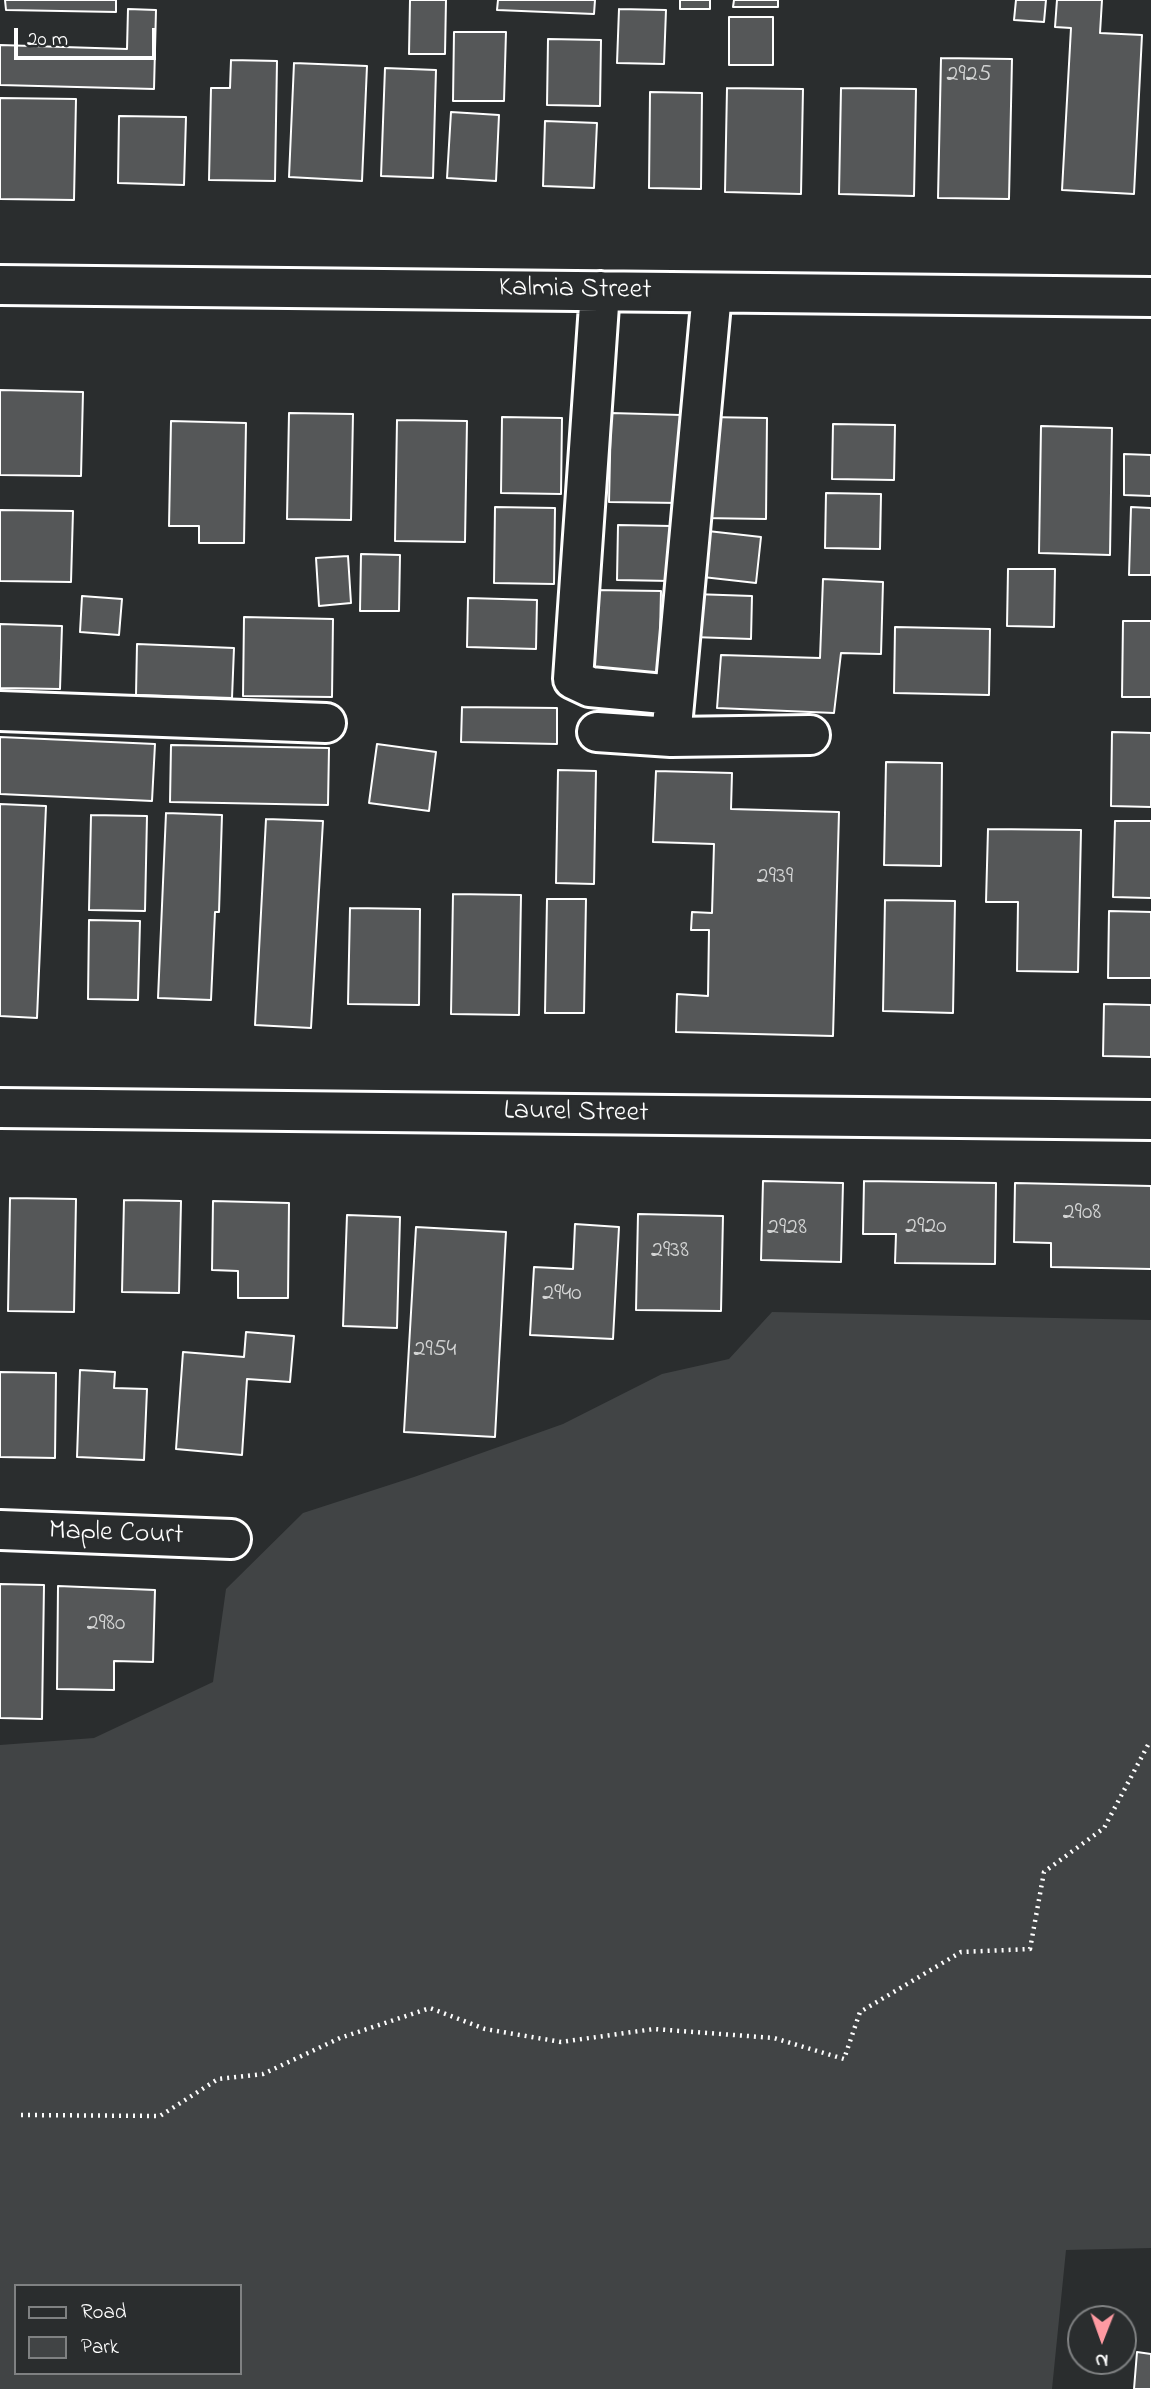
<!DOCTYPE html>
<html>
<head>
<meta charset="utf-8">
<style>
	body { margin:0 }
	#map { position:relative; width:1151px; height:2389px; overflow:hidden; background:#2a2d2e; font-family:"Indie Flower",sans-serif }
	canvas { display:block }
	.legend { position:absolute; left:14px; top:2284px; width:228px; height:91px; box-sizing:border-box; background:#2a2d2e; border:2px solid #7f8182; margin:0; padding:9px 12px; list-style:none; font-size:21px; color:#fff }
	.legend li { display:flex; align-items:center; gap:14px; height:35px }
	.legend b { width:35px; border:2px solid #7f8182 }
	.north { position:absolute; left:1067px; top:2305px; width:70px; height:70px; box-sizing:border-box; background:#2a2d2e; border:2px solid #7f8182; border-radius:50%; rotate:181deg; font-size:19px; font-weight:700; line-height:28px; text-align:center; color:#fff }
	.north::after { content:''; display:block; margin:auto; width:24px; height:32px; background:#ff9aa2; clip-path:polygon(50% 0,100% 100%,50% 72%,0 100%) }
	.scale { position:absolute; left:14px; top:28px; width:142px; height:32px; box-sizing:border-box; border:4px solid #fff; border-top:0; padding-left:9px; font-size:21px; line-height:24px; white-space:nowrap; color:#fff; -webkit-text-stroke:5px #2a2d2e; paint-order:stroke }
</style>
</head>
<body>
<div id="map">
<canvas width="1151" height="2389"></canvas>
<ul class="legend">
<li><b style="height:9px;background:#2a2d2e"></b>Road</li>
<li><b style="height:19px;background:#414445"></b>Park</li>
</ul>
<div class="north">N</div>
<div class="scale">20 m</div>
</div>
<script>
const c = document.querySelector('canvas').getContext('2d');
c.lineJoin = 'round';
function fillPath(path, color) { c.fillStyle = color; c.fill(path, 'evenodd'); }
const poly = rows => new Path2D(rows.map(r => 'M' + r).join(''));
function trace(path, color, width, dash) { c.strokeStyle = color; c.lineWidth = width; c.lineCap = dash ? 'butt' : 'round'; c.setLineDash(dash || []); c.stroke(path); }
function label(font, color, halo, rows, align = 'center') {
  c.font = font + ' "Indie Flower",sans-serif'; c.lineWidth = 5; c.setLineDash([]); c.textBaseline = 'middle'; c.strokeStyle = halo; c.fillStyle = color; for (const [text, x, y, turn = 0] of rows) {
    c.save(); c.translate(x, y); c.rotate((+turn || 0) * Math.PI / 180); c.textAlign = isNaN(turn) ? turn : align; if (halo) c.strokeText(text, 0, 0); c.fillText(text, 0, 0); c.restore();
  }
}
fillPath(poly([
	[772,1312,1151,1320,1151,2248,1066,2250,1052,2389,0,2389,0,1745,94,1738,213,1682,226,1589,303,1513,414,1477,563,1424,662,1374,729,1359],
	[16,2286,240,2286,240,2373,16,2373]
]), '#414445');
const building = poly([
	[5,0,116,0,116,12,6,10,5,0],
	[410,0,446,0,445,54,409,54,410,0],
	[498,0,595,0,594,14,497,10,498,0],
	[680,0,710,0,710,9,680,9,680,0],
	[734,0,778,0,778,7,733,7,734,0],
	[1016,0,1046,0,1044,22,1014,20,1016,0],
	[1057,0,1102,0,1100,33,1142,35,1134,194,1062,190,1071,28,1055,27,1057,0],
	[128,9,156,10,154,89,0,85,0,45,127,49,128,9],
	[619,9,666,10,664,64,617,63,619,9],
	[729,17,773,17,773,65,729,65,729,17],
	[454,32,506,32,504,101,453,101,454,32],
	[548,39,601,40,600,106,547,105,548,39],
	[941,58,1012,59,1009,199,938,198,941,58],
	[231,60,277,61,275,181,209,180,211,88,230,88,231,60],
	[294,63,367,66,362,181,289,177,294,63],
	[385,68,436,70,433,178,381,176,385,68],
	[727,88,803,89,801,194,725,192,727,88],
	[841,88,916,89,914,196,839,194,841,88],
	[650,92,702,93,701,189,649,188,650,92],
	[0,98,76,99,74,200,0,199,0,98],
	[451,112,499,115,496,181,447,178,451,112],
	[119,116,186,117,184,185,118,183,119,116],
	[545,121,597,123,594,188,543,186,545,121],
	[0,390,83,392,81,476,0,475,0,390],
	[289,413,353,414,351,520,287,519,289,413],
	[611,413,681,415,679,503,609,502,611,413],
	[502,417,562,418,561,494,501,493,502,417],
	[705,417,767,418,766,519,703,518,705,417],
	[397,420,467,421,465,542,395,541,397,420],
	[171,421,246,423,244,543,199,543,199,526,169,526,171,421],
	[833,424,895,425,894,480,832,479,833,424],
	[1041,426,1112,428,1110,555,1039,553,1041,426],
	[1124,454,1151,455,1151,496,1124,495,1124,454],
	[826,493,881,494,880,549,825,548,826,493],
	[495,507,555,508,554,584,494,583,495,507],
	[1131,507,1151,508,1151,575,1129,575,1131,507],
	[0,510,73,511,71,582,0,581,0,510],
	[618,525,671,526,670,581,617,580,618,525],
	[699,530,761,537,756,583,694,576,699,530],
	[361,554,400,555,399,611,360,611,361,554],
	[348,556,351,603,319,606,316,558,348,556],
	[1008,569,1055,569,1054,627,1007,626,1008,569],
	[823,579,883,582,881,654,841,653,834,713,717,708,721,655,820,658,823,579],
	[593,590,661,591,659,678,592,677,593,590],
	[694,594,752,596,751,639,692,637,694,594],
	[82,596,122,599,119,635,80,632,82,596],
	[468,598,537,600,536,649,467,647,468,598],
	[244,617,333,619,332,697,243,696,244,617],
	[1123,621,1151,621,1151,697,1122,697,1123,621],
	[0,624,62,626,60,689,0,688,0,624],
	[895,627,990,629,989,695,894,693,895,627],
	[137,644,234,648,232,698,136,695,137,644],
	[462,707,557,708,557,744,461,742,462,707],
	[1112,732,1151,733,1151,807,1111,806,1112,732],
	[0,737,155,744,152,801,0,794,0,737],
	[377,744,436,752,429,811,369,803,377,744],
	[171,745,329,748,328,805,170,802,171,745],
	[886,762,942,763,941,866,884,865,886,762],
	[558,770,596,771,594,884,556,883,558,770],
	[656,771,732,773,731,809,839,812,833,1036,676,1032,677,994,708,996,709,930,691,930,692,912,712,913,714,844,653,842,656,771],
	[0,804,46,806,37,1018,0,1016,0,804],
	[166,813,222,815,219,912,215,912,211,1000,158,998,166,813],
	[91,815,147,816,145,911,89,910,91,815],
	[266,819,323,821,311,1028,255,1025,266,819],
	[1115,821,1151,821,1151,898,1113,897,1115,821],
	[988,829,1081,830,1078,972,1017,971,1018,902,986,902,988,829],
	[453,894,521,895,519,1015,451,1014,453,894],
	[547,899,586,899,584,1013,545,1013,547,899],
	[885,900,955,901,953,1013,883,1011,885,900],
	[350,908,420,909,419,1005,348,1004,350,908],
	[1109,911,1151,912,1151,978,1108,978,1109,911],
	[89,920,140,921,138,1000,88,999,89,920],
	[1104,1004,1151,1005,1151,1057,1103,1056,1104,1004],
	[763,1181,843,1183,841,1262,761,1260,763,1181],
	[864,1181,996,1183,995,1264,895,1263,896,1234,863,1234,864,1181],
	[1015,1183,1151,1186,1151,1269,1051,1267,1051,1243,1014,1242,1015,1183],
	[10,1198,76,1199,74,1312,8,1311,10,1198],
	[124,1200,181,1201,179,1293,122,1292,124,1200],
	[213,1201,289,1203,288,1298,238,1298,238,1271,212,1270,213,1201],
	[638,1214,723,1216,721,1311,636,1310,638,1214],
	[347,1215,400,1217,397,1328,343,1326,347,1215],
	[575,1224,619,1227,613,1339,530,1335,534,1267,573,1269,575,1224],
	[416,1227,506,1232,495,1437,404,1432,416,1227],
	[246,1332,294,1336,290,1382,247,1379,242,1455,176,1449,183,1352,244,1357,246,1332],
	[80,1370,115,1372,114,1388,147,1389,144,1460,77,1457,80,1370],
	[0,1372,56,1373,55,1458,0,1457,0,1372],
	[0,1584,44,1585,42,1719,0,1718,0,1584],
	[58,1586,155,1590,153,1662,114,1661,114,1690,57,1689,58,1586],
	[1137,2352,1151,2354,1151,2389,1134,2389,1137,2352]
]);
fillPath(building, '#555758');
trace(building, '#fff', 2);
const minor = poly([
	[0,285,1151,297],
	[600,291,573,679,590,687,674,695],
	[0,711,326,723],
	[597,732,671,737,810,735],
	[671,737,712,293],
	[0,1108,1151,1120],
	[0,1530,231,1539]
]);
trace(minor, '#fff', 44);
trace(poly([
	[21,2115,160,2116,218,2079,263,2074,340,2038,430,2008,485,2029,561,2042,654,2029,774,2038,844,2059,860,2012,961,1952,1030,1949,1044,1872,1104,1828,1148,1745,1151,1745]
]), '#fff', 4.5, [2, 5]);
trace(minor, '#2a2d2e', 38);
label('24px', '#d4d5d5', null, [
	["2925",969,76],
	["2939",775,878],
	["2908",1082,1214],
	["2920",926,1228],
	["2928",787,1229],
	["2938",670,1252],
	["2940",562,1295],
	["2954",435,1351],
	["2980",106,1625]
]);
label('28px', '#fff', '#2a2d2e', [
	["Kalmia Street",575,291,1],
	["Laurel Street",576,1114,1],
	["Maple Court",116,1535,2]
]);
</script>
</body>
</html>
